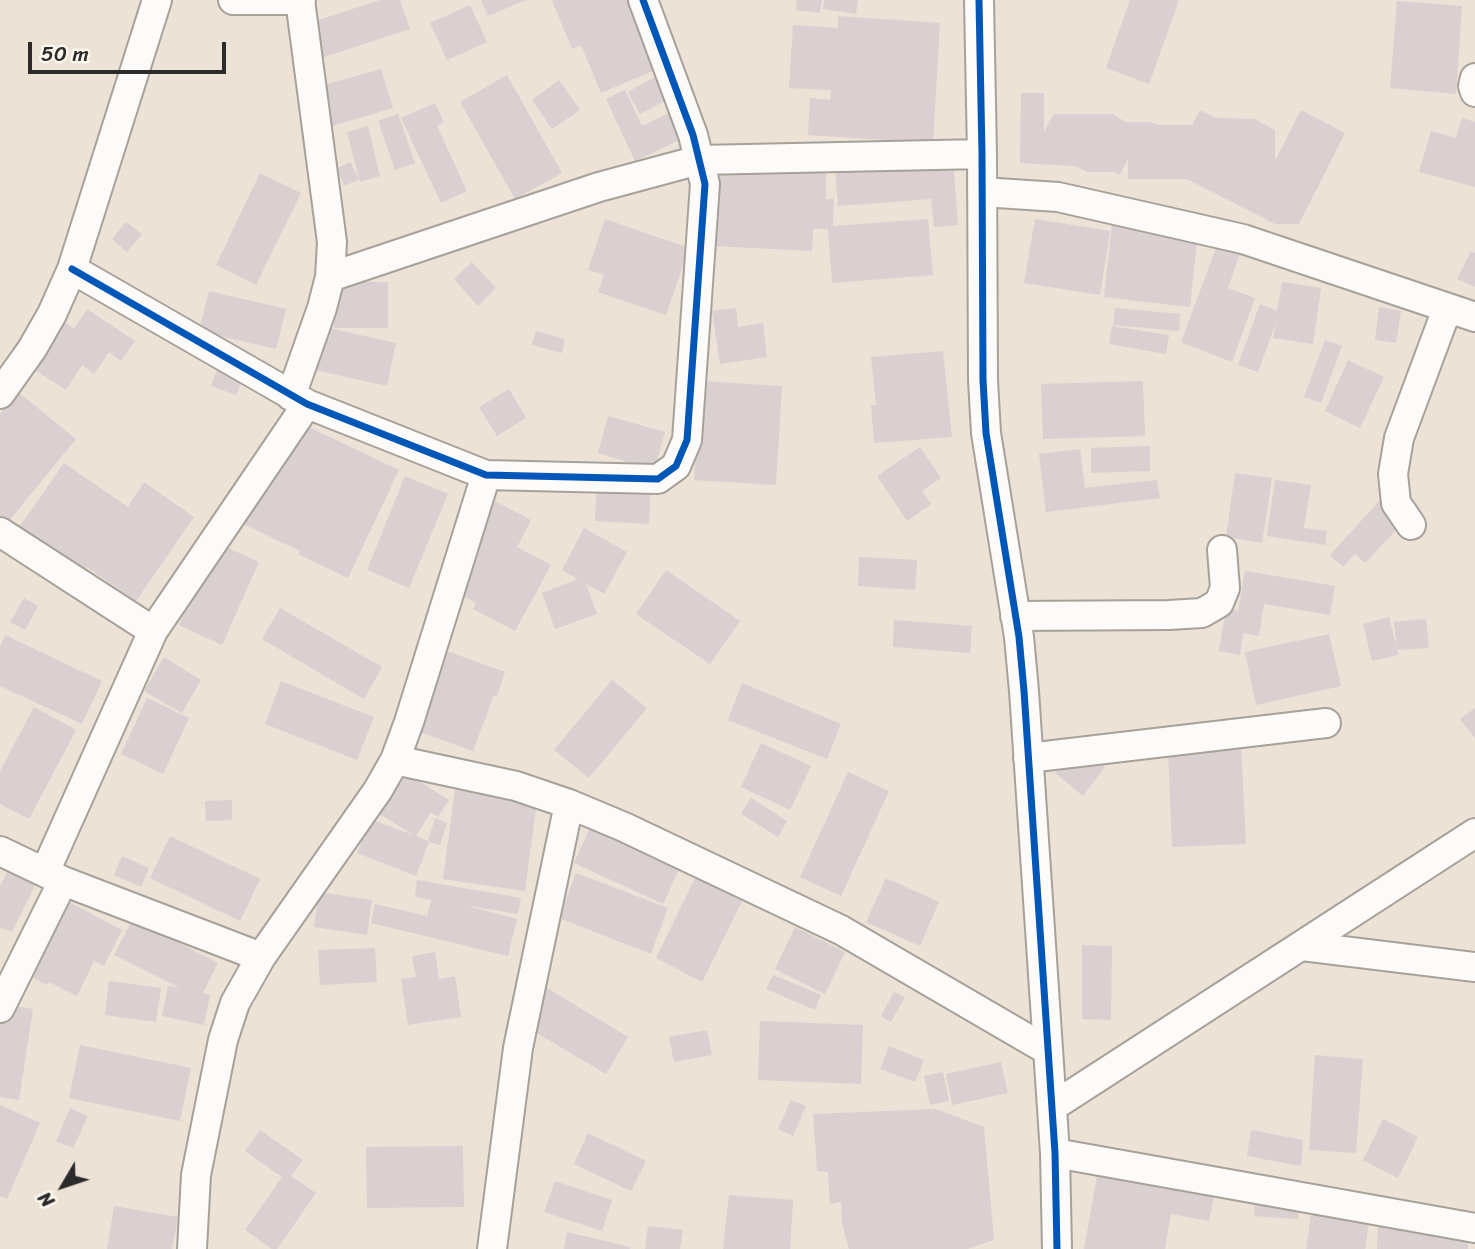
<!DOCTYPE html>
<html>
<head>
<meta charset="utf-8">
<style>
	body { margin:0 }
	#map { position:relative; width:1475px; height:1249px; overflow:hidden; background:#ece2d5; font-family:Sriracha,sans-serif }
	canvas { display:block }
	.north { position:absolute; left:28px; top:1151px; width:70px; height:70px; -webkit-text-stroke:5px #fbf7ec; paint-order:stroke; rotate:231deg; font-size:19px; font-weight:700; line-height:28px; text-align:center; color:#2b2b2b }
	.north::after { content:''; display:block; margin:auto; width:24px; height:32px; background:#2b2b2b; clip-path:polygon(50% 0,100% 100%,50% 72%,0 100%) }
	.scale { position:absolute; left:28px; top:42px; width:198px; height:32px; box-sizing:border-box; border:4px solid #2b2b2b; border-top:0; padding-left:9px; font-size:21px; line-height:24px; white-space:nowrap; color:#2b2b2b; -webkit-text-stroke:5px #fbf7ec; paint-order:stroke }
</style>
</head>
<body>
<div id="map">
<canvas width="1475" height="1249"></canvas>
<div class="north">N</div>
<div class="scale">50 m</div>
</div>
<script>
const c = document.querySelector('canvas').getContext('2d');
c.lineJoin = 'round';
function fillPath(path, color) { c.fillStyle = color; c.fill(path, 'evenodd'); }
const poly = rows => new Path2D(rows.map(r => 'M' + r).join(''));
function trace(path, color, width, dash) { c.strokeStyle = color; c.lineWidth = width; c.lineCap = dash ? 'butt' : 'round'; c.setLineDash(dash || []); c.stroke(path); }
fillPath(poly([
	[380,0,400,0,410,29,318,59,306,24],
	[481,0,526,0,488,16],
	[552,0,628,0,657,69,601,93,581,45,572,49],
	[797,0,822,0,820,13,796,10],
	[824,0,858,0,856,14,823,9],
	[1130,0,1179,0,1149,84,1106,68],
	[1397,1,1462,6,1456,94,1390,88],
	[470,5,487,42,447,60,430,23],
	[838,16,940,23,933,143,808,135,810,98,830,100,831,90,789,88,793,25,838,28],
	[381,69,393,108,332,126,320,86],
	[660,74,672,97,640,114,628,92],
	[507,75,562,173,515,199,460,102],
	[559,80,580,110,552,129,532,100],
	[625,90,642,126,670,113,682,139,635,161,606,99],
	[1021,93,1044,93,1044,132,1054,114,1112,114,1126,122,1151,122,1157,125,1192,125,1200,110,1216,118,1254,119,1275,130,1275,161,1301,110,1345,133,1299,224,1275,224,1187,179,1128,179,1128,158,1120,175,1115,172,1088,172,1075,166,1020,163],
	[435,103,444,122,437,126,467,191,441,203,401,118],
	[398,114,415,163,395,170,378,121],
	[1462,118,1475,122,1475,187,1419,172,1431,131,1456,138],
	[368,126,380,176,360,182,347,132],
	[953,160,958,225,934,227,931,199,838,206,835,169],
	[350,162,359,179,345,186,336,169],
	[716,166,826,171,826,199,834,199,833,226,928,219,933,275,832,283,828,229,813,229,812,251,713,246],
	[260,173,301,193,256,285,216,265],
	[605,219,689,248,666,315,598,292,604,275,588,270],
	[1035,219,1110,231,1100,295,1024,283],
	[126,222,142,234,127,252,112,239],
	[1112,224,1198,234,1190,307,1104,297],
	[1218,243,1241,251,1228,288,1255,298,1232,362,1181,342],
	[1471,251,1475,253,1475,287,1457,279],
	[472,262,496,288,478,306,454,279],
	[334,282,388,282,388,328,334,328],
	[1282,282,1321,288,1313,344,1273,338,1276,322,1258,372,1238,365,1260,304,1277,311],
	[209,291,286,309,276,349,199,331],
	[1379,307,1401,311,1396,343,1375,340],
	[736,308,738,327,763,323,767,357,720,364,712,311],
	[1115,308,1180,314,1179,331,1113,325],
	[87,309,135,341,121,361,109,352,94,374,82,365,66,390,32,368,63,321,74,329],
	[1112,326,1169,335,1166,354,1109,344],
	[324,327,396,343,387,386,314,370],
	[536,331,565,339,562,353,532,345],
	[1325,340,1342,346,1321,403,1304,397],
	[943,351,952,437,874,443,871,405,876,405,871,357],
	[1348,360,1384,377,1360,428,1325,411],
	[219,365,244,375,236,395,211,386],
	[700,381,782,386,776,485,694,480],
	[1143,381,1145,436,1043,439,1041,384],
	[509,389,526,418,497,436,479,407],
	[18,392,76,439,8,522,0,515,0,414],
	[608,416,665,432,654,470,598,453],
	[292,419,399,470,348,578,298,554,300,551,243,524],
	[1150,446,1150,471,1091,473,1091,448],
	[920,447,941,478,922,491,931,504,907,521,877,476],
	[1080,449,1085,488,1157,480,1160,498,1046,512,1039,454],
	[64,463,128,507,144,482,194,517,136,601,87,567,82,574,18,529],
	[1235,473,1272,478,1262,543,1226,537],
	[405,476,448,494,409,588,367,570],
	[597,478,651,481,649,524,595,521],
	[1275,480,1311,485,1304,528,1327,531,1325,545,1267,536],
	[1380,500,1404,522,1365,563,1355,554,1343,567,1330,555],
	[495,501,531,520,517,547,551,565,515,631,473,609,476,603,449,588],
	[584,528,627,552,604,594,586,584,597,614,555,629,542,593,578,579,562,570],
	[215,542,259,562,222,645,179,625],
	[859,557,917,560,915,590,858,586],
	[666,570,740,621,710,664,636,614],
	[1245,571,1335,586,1330,615,1264,604,1259,636,1243,633,1240,655,1219,651,1226,608,1238,611],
	[24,598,38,606,25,630,10,622],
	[280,608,382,667,364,699,262,639],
	[1389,617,1397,649,1394,622,1426,619,1429,648,1397,650,1398,655,1372,661,1363,624],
	[894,620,972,626,970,653,893,647],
	[1329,634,1341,686,1256,705,1245,652],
	[5,635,102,681,82,724,0,686,0,647],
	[441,649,505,672,497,696,494,695,473,751,412,729],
	[164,657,201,680,182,713,144,691],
	[612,680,647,708,589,778,554,750],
	[281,681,374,717,357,760,265,724],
	[742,683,841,724,827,759,728,720],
	[147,698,189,718,163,774,121,754],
	[34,707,76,730,29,819,0,804,0,771],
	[1475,708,1475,738,1460,719],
	[761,743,811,766,790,810,741,787],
	[1241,744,1246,844,1172,847,1168,748],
	[1077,745,1105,767,1083,796,1055,773],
	[404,772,449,800,438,817,431,812,416,836,428,841,435,818,447,823,440,845,429,842,416,876,357,853,370,819,413,835,378,813],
	[848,772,889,791,841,896,800,877],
	[455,790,537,801,525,891,443,879],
	[751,798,787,821,778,837,741,814],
	[232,800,232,820,206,821,205,801],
	[593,821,682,863,663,904,574,863],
	[170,836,260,879,240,921,150,878],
	[122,856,149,868,141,887,114,875],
	[701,866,748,889,702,982,656,958],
	[9,869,36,883,12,932,0,927,0,886],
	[576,873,668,908,651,954,559,918],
	[886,878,939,902,920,946,866,922],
	[417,880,521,898,518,914,464,905,517,919,508,956,371,923,375,904,427,916,431,900,415,897],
	[319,892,372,900,367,935,314,927],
	[58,896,122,930,104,966,94,961,77,996,49,982,47,985,20,971],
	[133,919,218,963,203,993,210,995,204,1025,162,1016,168,986,180,988,114,955],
	[795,927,845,952,825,994,775,969],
	[1082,945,1112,946,1111,1020,1082,1019],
	[375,948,377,982,320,985,318,950],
	[435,952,439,979,455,976,461,1017,408,1025,401,979,416,977,412,956],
	[773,975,821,995,815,1010,766,989],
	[109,981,161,988,156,1022,105,1015],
	[547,988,628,1037,606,1074,525,1026],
	[894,992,905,997,891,1022,881,1016],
	[0,1004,33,1009,19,1100,0,1097],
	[760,1021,863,1025,861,1084,758,1080],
	[707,1030,712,1055,674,1062,669,1037],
	[80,1045,191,1068,180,1121,69,1098],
	[889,1046,924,1060,915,1082,880,1069],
	[1315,1055,1363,1059,1356,1153,1309,1150],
	[1001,1062,1008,1093,952,1105,946,1074],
	[943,1072,949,1101,930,1105,924,1076],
	[791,1100,806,1106,793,1136,778,1129],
	[0,1105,40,1123,7,1199,0,1196],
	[70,1108,88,1116,73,1148,56,1141],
	[936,1109,984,1127,994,1240,967,1249,849,1249,842,1223,841,1202,830,1204,828,1172,817,1171,813,1114],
	[1383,1119,1418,1137,1398,1178,1363,1160],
	[260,1130,303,1160,291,1176,316,1193,277,1249,272,1249,245,1230,282,1177,245,1151],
	[1251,1130,1303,1140,1301,1166,1247,1156],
	[588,1133,646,1161,631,1191,574,1164],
	[463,1146,464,1207,367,1208,366,1147],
	[1099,1165,1216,1187,1209,1221,1171,1214,1165,1249,1084,1249],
	[555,1181,612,1200,602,1231,544,1212],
	[1314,1193,1372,1201,1365,1249,1306,1249],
	[1256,1194,1299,1198,1298,1219,1254,1216],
	[729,1195,793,1200,790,1249,723,1249],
	[114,1206,178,1217,172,1249,107,1249],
	[1378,1221,1468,1223,1468,1249,1377,1249],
	[648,1226,683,1230,680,1249,645,1249],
	[567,1232,630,1247,630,1249,564,1249]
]), '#dacfd1');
const minor = poly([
	[233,0,301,0],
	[979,0,982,154,983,380,986,433,1019,637,1024,691,1055,1153,1057,1249],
	[1475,78,1473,86,1475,92],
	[982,192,1058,197,1243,239,1475,317],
	[72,269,307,404,486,475,658,479,676,466,687,440,705,184,693,135,643,0],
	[330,277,599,187,699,160,982,154],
	[0,394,32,349,52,314,72,269,157,0],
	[291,396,322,308,330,277,332,242,300,0],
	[1411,525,1396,503,1393,474,1399,438,1447,309],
	[0,532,153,631],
	[1015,616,1169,615,1202,613,1219,603,1225,588,1222,550],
	[1028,758,1326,723],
	[395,760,516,786,569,804,624,827,841,930,1047,1050],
	[0,851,63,881,261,957],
	[45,872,153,631,307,404],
	[1302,946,1475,967],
	[0,1008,63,881],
	[1052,1107,1475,833],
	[1055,1153,1475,1228],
	[192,1249,196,1175,223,1040,235,1003,261,957,378,790,395,760,409,722,486,475],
	[492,1249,518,1048,569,804]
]);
trace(minor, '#a6a199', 32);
trace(minor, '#fcfbf9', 28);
trace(poly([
	[979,0,982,154,983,380,986,433,1019,637,1024,691,1055,1153,1057,1249],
	[72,269,307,404,486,475,658,479,676,466,687,440,705,184,693,135,643,0]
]), '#0057b8', 7);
</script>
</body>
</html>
